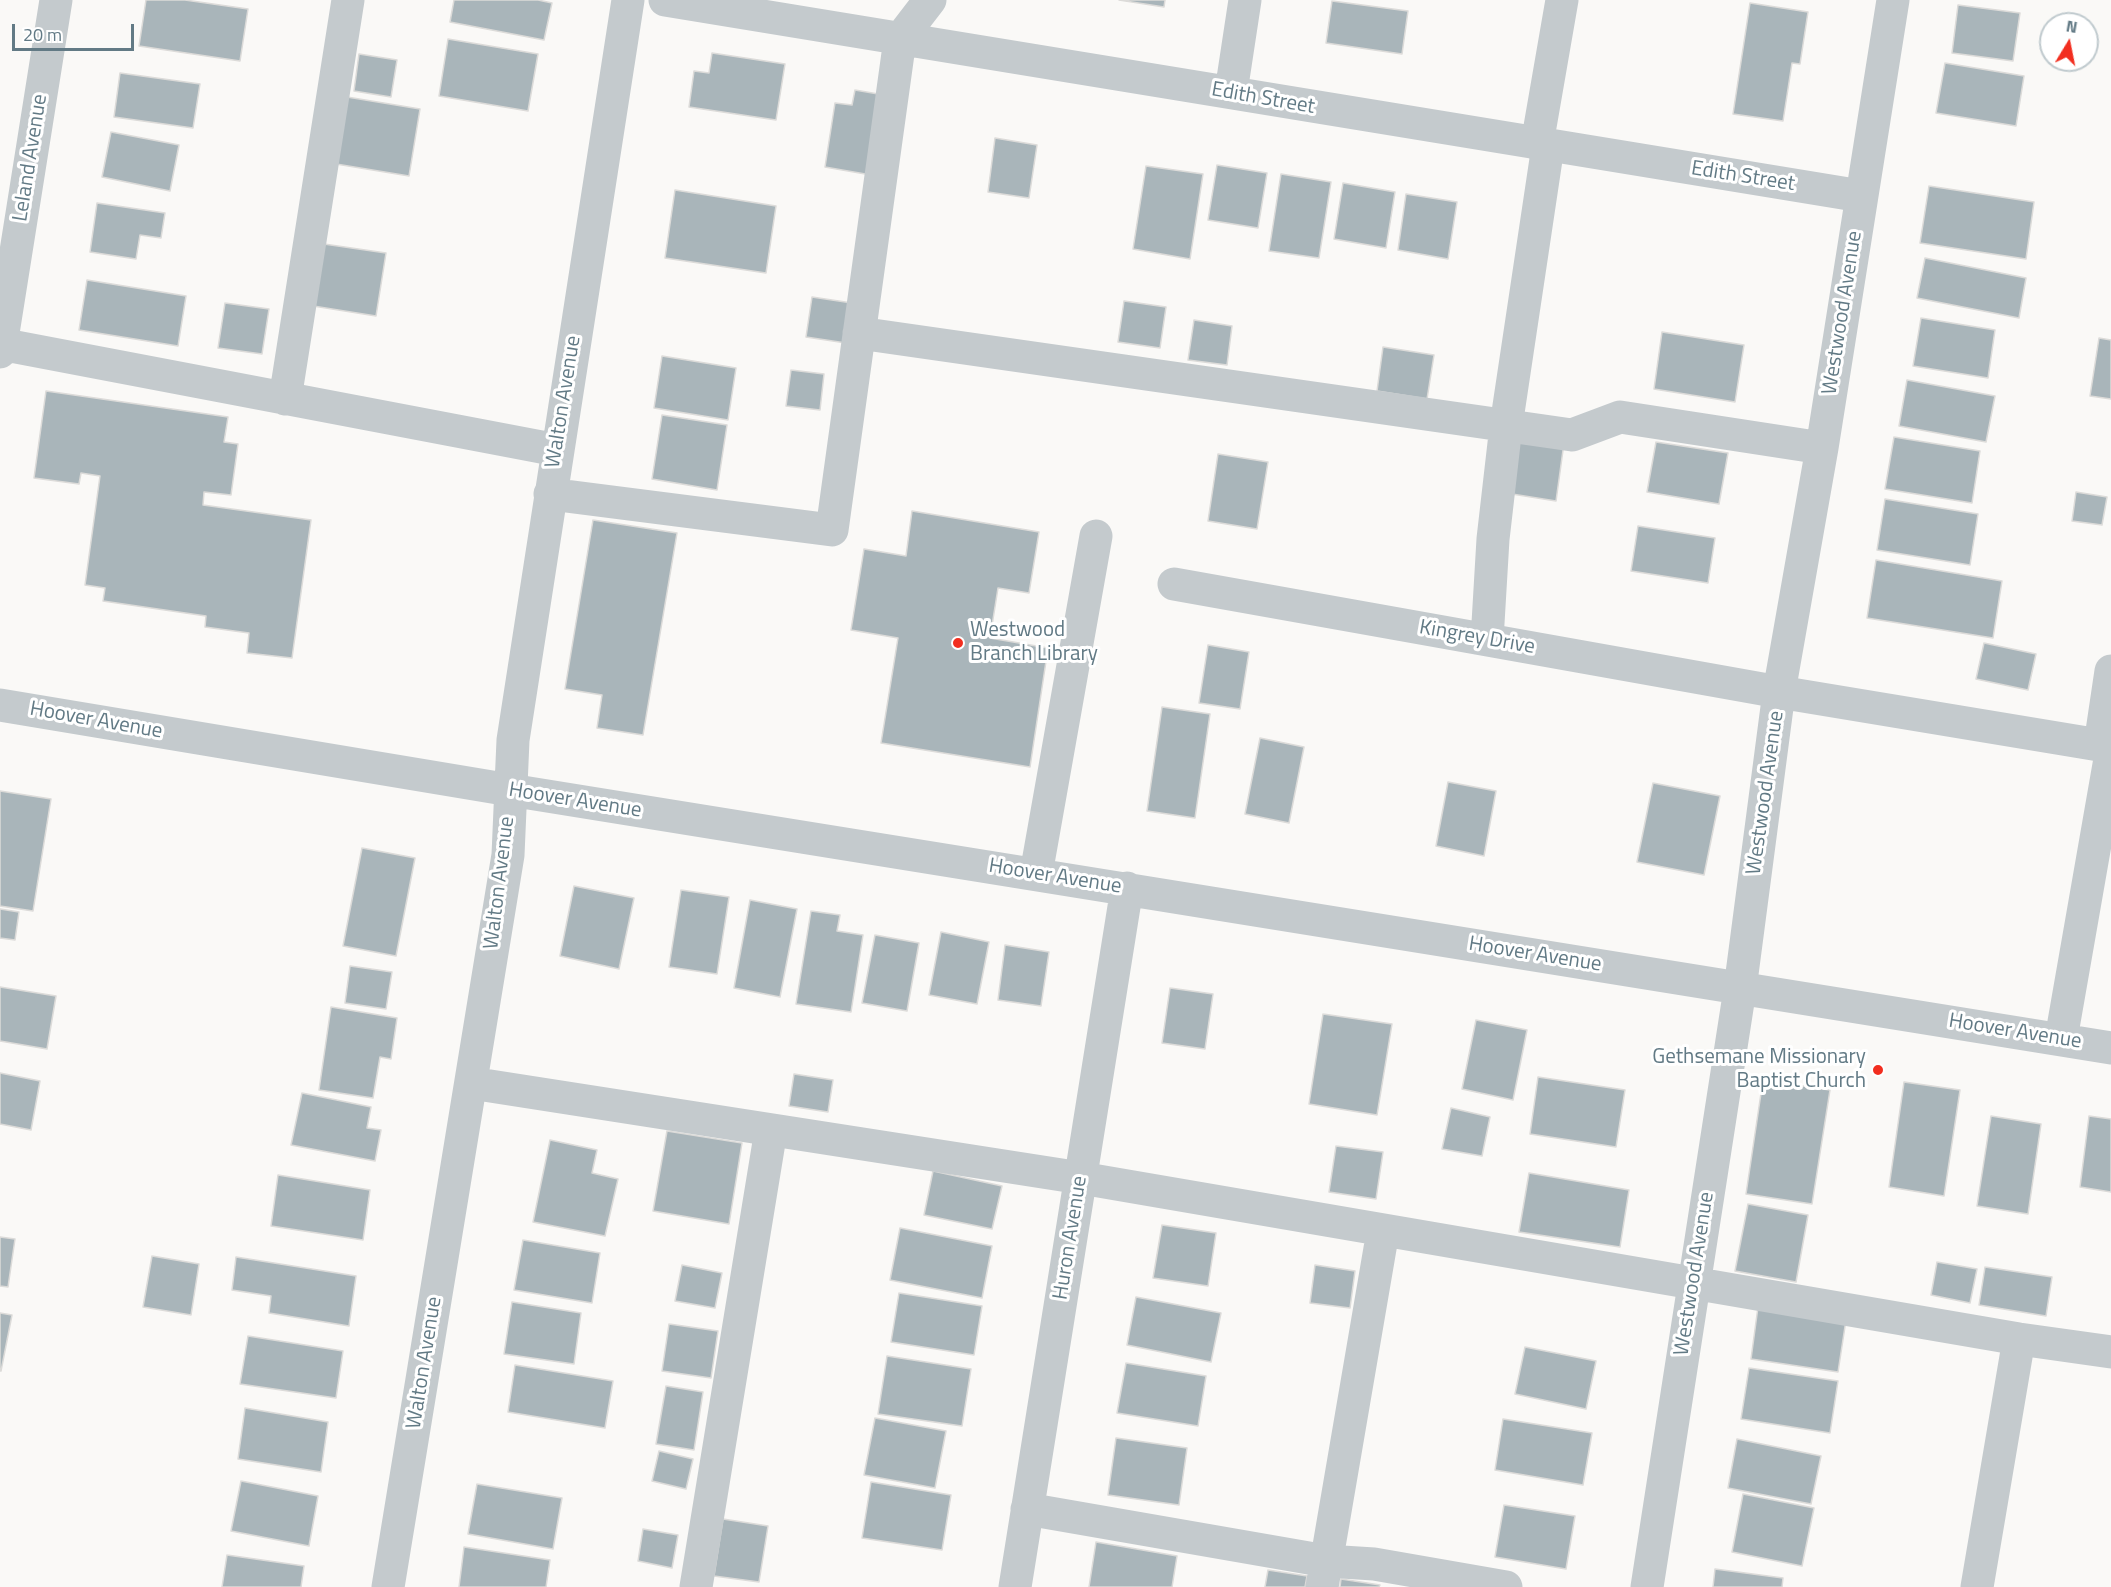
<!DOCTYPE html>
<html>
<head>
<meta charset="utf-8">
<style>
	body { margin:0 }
	#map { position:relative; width:2111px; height:1587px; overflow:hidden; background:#faf9f7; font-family:"Titillium Web",sans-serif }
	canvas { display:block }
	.north { position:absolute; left:2039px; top:12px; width:60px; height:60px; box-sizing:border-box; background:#fff; border:2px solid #c0cace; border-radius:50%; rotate:10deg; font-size:16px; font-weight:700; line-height:24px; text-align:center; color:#627a85 }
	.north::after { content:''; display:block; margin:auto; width:21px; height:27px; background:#f22e1f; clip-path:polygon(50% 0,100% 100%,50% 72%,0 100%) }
	.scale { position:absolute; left:12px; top:24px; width:122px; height:27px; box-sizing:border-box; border:3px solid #627a85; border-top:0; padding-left:8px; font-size:18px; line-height:21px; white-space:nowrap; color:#627a85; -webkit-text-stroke:4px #fff; paint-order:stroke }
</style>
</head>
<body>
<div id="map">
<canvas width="2111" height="1587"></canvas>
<div class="north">N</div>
<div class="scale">20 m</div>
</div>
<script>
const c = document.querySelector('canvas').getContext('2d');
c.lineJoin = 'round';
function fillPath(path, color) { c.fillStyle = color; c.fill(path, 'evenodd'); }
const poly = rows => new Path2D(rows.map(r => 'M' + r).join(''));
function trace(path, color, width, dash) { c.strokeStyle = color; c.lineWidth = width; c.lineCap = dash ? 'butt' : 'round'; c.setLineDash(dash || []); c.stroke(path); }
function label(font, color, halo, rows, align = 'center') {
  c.font = font + ' "Titillium Web",sans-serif'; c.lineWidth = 6; c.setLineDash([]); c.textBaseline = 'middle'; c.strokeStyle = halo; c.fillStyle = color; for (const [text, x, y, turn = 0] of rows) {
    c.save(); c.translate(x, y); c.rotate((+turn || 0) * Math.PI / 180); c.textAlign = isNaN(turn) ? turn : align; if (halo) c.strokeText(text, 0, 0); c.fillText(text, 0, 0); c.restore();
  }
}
const building = poly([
	[146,0,185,0,248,9,240,61,139,46,146,0],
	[454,0,538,0,552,3,544,40,450,22,454,0],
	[1119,0,1165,0,1164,7,1119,0],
	[1332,1,1408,11,1402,54,1326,43,1332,1],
	[1750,3,1808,12,1800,64,1792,63,1783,121,1733,114,1750,3],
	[1958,5,2020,13,2013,61,1952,53,1958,5],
	[448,39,538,54,528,111,439,96,448,39],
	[712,53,785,64,776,120,689,107,694,71,709,73,712,53],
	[359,54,397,60,391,97,354,91,359,54],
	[1945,63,2024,76,2016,126,1936,113,1945,63],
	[120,73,200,84,193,128,114,117,120,73],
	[855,90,884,95,871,175,825,167,835,103,852,105,855,90],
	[341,96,420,109,409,176,330,163,341,96],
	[111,132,179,145,170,191,102,177,111,132],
	[995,138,1037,145,1029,198,988,192,995,138],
	[1217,165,1267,173,1258,228,1208,220,1217,165],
	[1146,166,1203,174,1190,259,1133,249,1146,166],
	[1281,174,1331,182,1319,258,1269,251,1281,174],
	[1343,183,1395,192,1386,248,1334,239,1343,183],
	[1929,186,2034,202,2026,259,1920,243,1929,186],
	[675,190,776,206,766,273,665,258,675,190],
	[1406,194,1457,202,1448,259,1398,250,1406,194],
	[97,203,165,213,161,238,140,235,136,259,90,252,97,203],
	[317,243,386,253,376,316,307,305,317,243],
	[1925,258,2026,278,2019,318,1917,298,1925,258],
	[87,280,186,296,178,346,79,330,87,280],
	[812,297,852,303,846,343,806,337,812,297],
	[1124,301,1166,307,1160,348,1118,342,1124,301],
	[225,303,269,309,262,354,218,348,225,303],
	[1921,318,1995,330,1988,378,1913,366,1921,318],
	[1194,320,1232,326,1227,365,1188,360,1194,320],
	[1662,332,1744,345,1735,402,1654,389,1662,332],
	[2099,338,2111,340,2111,399,2090,396,2099,338],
	[1383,347,1434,355,1427,399,1377,391,1383,347],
	[662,356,736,368,728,420,654,408,662,356],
	[791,370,824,374,820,410,786,406,791,370],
	[1907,380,1995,396,1986,442,1899,426,1907,380],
	[46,391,228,417,224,442,238,444,231,495,204,492,203,505,311,520,292,658,247,653,249,633,205,627,206,616,103,601,105,588,85,585,100,476,81,473,79,484,34,478,46,391],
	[662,415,727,425,717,490,652,479,662,415],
	[1520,437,1564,443,1556,501,1512,494,1520,437],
	[1894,437,1980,451,1972,503,1885,489,1894,437],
	[1656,442,1728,453,1719,504,1647,492,1656,442],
	[1218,454,1268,462,1257,529,1208,521,1218,454],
	[2076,492,2107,497,2102,525,2072,521,2076,492],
	[1885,499,1978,514,1970,565,1877,550,1885,499],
	[912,511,1039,532,1029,593,998,588,990,638,1048,648,1030,767,881,743,898,638,851,630,864,549,906,556,912,511],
	[593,520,677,533,643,735,597,728,602,695,565,689,593,520],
	[1638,526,1715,538,1708,583,1631,571,1638,526],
	[1876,560,2002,581,1993,638,1867,618,1876,560],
	[1984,643,2036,654,2028,690,1976,679,1984,643],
	[1208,645,1249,652,1240,709,1199,703,1208,645],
	[1162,707,1210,714,1195,818,1147,811,1162,707],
	[1260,738,1304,747,1289,823,1245,814,1260,738],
	[1448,782,1496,791,1484,856,1436,846,1448,782],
	[1653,783,1720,796,1704,875,1637,862,1653,783],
	[0,791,51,799,33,911,0,906,0,791],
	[362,848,415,858,396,956,343,946,362,848],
	[574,886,634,898,619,969,560,956,574,886],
	[681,890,729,897,717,974,669,967,681,890],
	[750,900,797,909,780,997,734,988,750,900],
	[0,909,19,912,15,940,0,938,0,909],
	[811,911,840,915,837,931,863,935,851,1012,796,1004,811,911],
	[941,932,989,942,977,1004,929,995,941,932],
	[875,935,919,943,907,1011,862,1003,875,935],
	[1005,945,1049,952,1041,1006,998,1000,1005,945],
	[350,966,392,972,386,1009,345,1003,350,966],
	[0,987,56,996,47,1049,0,1041,0,987],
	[1170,988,1213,994,1205,1049,1162,1043,1170,988],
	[331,1007,397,1018,391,1059,380,1057,373,1098,319,1090,331,1007],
	[1323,1014,1392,1024,1377,1115,1309,1104,1323,1014],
	[1476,1020,1527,1030,1513,1100,1462,1089,1476,1020],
	[0,1073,40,1081,31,1130,0,1124,0,1073],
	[794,1074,833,1080,828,1112,789,1106,794,1074],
	[1538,1077,1625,1090,1616,1147,1530,1134,1538,1077],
	[1763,1080,1830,1090,1812,1204,1746,1194,1763,1080],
	[1904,1082,1960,1090,1944,1196,1889,1187,1904,1082],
	[302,1093,371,1107,367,1128,381,1130,375,1161,291,1145,302,1093],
	[1451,1108,1490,1117,1482,1156,1442,1149,1451,1108],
	[1991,1116,2041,1124,2028,1214,1977,1206,1991,1116],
	[2089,1116,2111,1119,2111,1192,2080,1187,2089,1116],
	[667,1131,742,1143,729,1224,653,1211,667,1131],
	[550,1140,597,1150,592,1173,618,1179,605,1236,533,1222,550,1140],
	[1336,1146,1383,1152,1376,1199,1329,1192,1336,1146],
	[933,1171,1002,1186,992,1229,924,1215,933,1171],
	[1529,1173,1629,1190,1620,1247,1519,1232,1529,1173],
	[278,1175,370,1190,363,1240,271,1226,278,1175],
	[1748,1204,1808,1215,1796,1282,1735,1271,1748,1204],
	[1162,1225,1216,1233,1208,1286,1153,1278,1162,1225],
	[900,1228,992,1246,982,1298,890,1280,900,1228],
	[0,1237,15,1239,8,1287,0,1286,0,1237],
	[523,1240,600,1253,592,1303,514,1290,523,1240],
	[152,1256,199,1264,191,1315,143,1307,152,1256],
	[236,1257,356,1276,349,1326,269,1313,271,1296,232,1290,236,1257],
	[1937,1262,1977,1269,1970,1303,1931,1295,1937,1262],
	[682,1265,722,1273,715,1308,675,1301,682,1265],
	[1315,1265,1355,1271,1350,1308,1310,1303,1315,1265],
	[1985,1267,2052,1277,2046,1316,1979,1305,1985,1267],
	[899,1293,982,1306,974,1355,891,1342,899,1293],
	[1136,1297,1221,1313,1211,1362,1127,1345,1136,1297],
	[512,1302,581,1313,574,1364,504,1354,512,1302],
	[1758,1307,1846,1320,1838,1372,1751,1359,1758,1307],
	[0,1313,12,1315,1,1371,0,1371,0,1313],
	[669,1324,718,1331,711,1378,662,1371,669,1324],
	[248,1336,343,1351,336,1398,240,1384,248,1336],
	[1525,1347,1596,1361,1586,1409,1515,1394,1525,1347],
	[887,1356,971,1369,962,1426,878,1414,887,1356],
	[1126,1363,1206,1376,1198,1426,1117,1413,1126,1363],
	[515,1365,613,1381,605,1428,508,1412,515,1365],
	[1749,1368,1838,1381,1830,1433,1741,1419,1749,1368],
	[666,1386,703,1392,694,1450,656,1444,666,1386],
	[245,1408,328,1422,321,1472,238,1459,245,1408],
	[875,1418,946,1431,935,1488,864,1475,875,1418],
	[1503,1419,1592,1433,1583,1485,1495,1470,1503,1419],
	[1116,1438,1187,1448,1179,1505,1108,1495,1116,1438],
	[1737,1439,1821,1456,1811,1504,1728,1488,1737,1439],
	[659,1451,693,1459,686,1489,652,1481,659,1451],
	[241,1481,318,1496,309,1546,231,1531,241,1481],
	[871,1482,951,1495,942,1550,862,1538,871,1482],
	[477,1484,562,1498,553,1549,468,1534,477,1484],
	[1743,1494,1814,1508,1802,1566,1732,1552,1743,1494],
	[1504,1505,1575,1516,1566,1569,1495,1557,1504,1505],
	[723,1519,768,1526,759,1582,714,1576,723,1519],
	[643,1529,678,1535,672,1568,638,1561,643,1529],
	[1096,1542,1177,1556,1172,1587,1089,1587,1096,1542],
	[464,1547,550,1560,546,1587,459,1587,464,1547],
	[227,1555,304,1566,301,1587,222,1587,227,1555],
	[1715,1569,1783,1578,1782,1587,1713,1587,1715,1569],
	[1268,1570,1307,1576,1305,1587,1265,1587,1268,1570],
	[1341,1579,1380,1585,1379,1587,1340,1587,1341,1579]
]);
fillPath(building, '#a9b5ba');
trace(building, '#dcdbd9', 1.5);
trace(poly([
	[665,0,1861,196],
	[1231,92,1245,0],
	[1537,144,1562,0],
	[859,333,1572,435,1620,417,1822,448],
	[0,344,557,450],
	[0,352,56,0],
	[285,399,348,0],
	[550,494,832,530,900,39,930,0],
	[1174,584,1779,692,2111,747],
	[1487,640,1493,539,1506,426,1548,146],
	[0,705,510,790,2111,1048],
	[2100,745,2111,671],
	[1036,874,1096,536],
	[2061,1039,2111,753],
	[471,1083,1081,1178,2019,1339,2111,1352],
	[1027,1509,1326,1561,1374,1564,1506,1587],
	[388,1587,508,855,513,740,628,0],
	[696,1587,771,1130],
	[1015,1587,1127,888],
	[1322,1587,1383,1231],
	[1647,1587,1740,989,1779,692,1822,448,1893,0],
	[1977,1587,2019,1339]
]), '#c4cacd', 33);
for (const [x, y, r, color] of [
	[958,643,6,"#f22e1f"],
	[1878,1070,6,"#f22e1f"]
]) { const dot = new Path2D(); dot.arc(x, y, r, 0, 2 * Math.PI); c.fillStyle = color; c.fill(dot); trace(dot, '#fff', 2); }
label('21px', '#627a85', '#fff', [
	["Edith Street",1263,99,10],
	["Leland Avenue",31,158,-81],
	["Edith Street",1743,177,9],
	["Westwood Avenue",1843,313,-81],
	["Walton Avenue",564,402,-81],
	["Kingrey Drive",1477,638,10],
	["Hoover Avenue",96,721,10],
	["Westwood Avenue",1766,793,-82],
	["Hoover Avenue",575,801,9],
	["Hoover Avenue",1055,877,9],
	["Walton Avenue",500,883,-83],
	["Hoover Avenue",1535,955,9],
	["Hoover Avenue",2015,1032,9],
	["Huron Avenue",1071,1238,-81],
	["Westwood Avenue",1695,1274,-81],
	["Walton Avenue",425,1363,-81]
]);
label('21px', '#627a85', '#fff', [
	["Westwood",970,631],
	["Branch Library",970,655],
	["Gethsemane Missionary",1866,1058,"right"],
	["Baptist Church",1866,1082,"right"]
], 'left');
</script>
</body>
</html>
